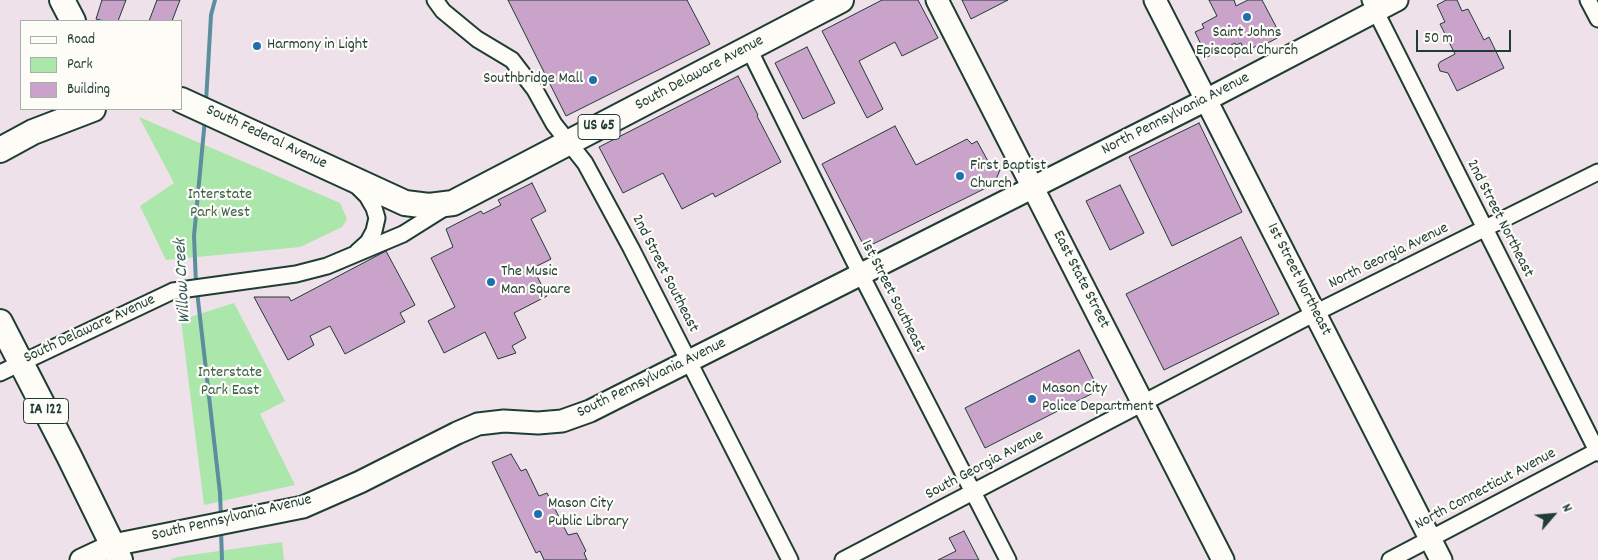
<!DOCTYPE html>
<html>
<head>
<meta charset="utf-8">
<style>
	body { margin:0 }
	#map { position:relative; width:1598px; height:560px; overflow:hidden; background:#eee1ea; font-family:Dekko,sans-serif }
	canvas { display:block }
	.legend { position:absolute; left:20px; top:20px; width:162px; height:90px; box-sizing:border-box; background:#fdfcf7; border:1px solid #a4b0a9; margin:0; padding:6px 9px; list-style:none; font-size:15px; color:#1f3d34 }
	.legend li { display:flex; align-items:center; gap:10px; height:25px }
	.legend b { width:25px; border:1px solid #a4b0a9 }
	.north { position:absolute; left:1528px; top:490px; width:50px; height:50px; -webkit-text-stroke:4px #fdfcf7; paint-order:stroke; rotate:63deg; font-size:14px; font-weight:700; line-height:20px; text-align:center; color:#1f3d34 }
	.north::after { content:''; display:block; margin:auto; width:18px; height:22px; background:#1f3d34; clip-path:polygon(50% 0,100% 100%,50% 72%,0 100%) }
	.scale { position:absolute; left:1416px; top:30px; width:95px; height:22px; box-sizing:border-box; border:2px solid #1f3d34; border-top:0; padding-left:6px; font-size:15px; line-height:18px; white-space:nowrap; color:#1f3d34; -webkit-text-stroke:4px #fdfcf7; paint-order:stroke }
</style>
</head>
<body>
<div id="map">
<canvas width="1598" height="560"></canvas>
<ul class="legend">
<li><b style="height:6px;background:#fdfcf7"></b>Road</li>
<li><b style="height:14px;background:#abe6ab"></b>Park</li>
<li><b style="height:14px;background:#caa3cb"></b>Building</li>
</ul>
<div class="north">N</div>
<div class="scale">50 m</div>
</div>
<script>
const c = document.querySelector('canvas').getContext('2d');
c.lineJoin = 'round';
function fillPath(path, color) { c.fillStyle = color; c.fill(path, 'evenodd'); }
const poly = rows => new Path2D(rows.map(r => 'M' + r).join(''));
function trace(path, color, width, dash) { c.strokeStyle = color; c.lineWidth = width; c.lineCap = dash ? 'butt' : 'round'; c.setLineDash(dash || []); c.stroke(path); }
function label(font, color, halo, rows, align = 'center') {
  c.font = font + ' Dekko,sans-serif'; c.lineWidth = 4.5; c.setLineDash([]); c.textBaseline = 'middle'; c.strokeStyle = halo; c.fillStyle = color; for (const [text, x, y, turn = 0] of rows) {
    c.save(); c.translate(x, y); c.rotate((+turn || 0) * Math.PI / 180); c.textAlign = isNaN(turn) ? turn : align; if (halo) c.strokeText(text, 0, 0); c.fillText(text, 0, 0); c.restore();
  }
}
fillPath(poly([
	[139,117,340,203,347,219,342,227,300,247,166,260,140,206,174,183],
	[234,303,285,401,260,414,295,485,204,505,181,320],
	[282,542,284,560,170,560,177,557]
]), '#abe6ab');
trace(poly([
	[206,102,211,15,215,0],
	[196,284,194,236,205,119],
	[197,291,220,493,221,518],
	[221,530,222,560]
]), '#5c8e9e', 4);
const building = poly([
	[102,0,126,0,118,21,104,21,96,19,102,0],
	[157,0,180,0,172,21,149,21,157,0],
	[508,0,687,0,710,44,566,116,508,0],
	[882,0,918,0,938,38,902,56,895,42,859,61,883,109,867,118,822,31,882,0],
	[962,0,1008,0,971,19,962,0],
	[1209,0,1234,0,1236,6,1248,0,1262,0,1281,36,1264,45,1262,43,1245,52,1241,43,1236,45,1235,43,1207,57,1195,32,1204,28,1202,24,1217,16,1209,0],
	[1446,0,1457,0,1462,11,1468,9,1484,40,1489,37,1504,68,1457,91,1448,73,1440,71,1438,65,1440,62,1455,54,1440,24,1445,22,1437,5,1446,0],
	[807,47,835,103,803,119,775,63,807,47],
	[738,76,758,115,757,116,781,162,715,197,713,193,682,209,663,173,623,193,599,147,738,76],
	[1199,123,1242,212,1172,246,1129,157,1199,123],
	[895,126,916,165,967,139,972,144,977,141,989,163,992,161,996,169,1000,170,994,184,865,248,822,164,895,126],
	[532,183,546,211,531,219,551,259,533,268,547,296,514,313,526,338,512,346,516,353,498,359,485,332,444,353,428,321,455,307,431,258,453,247,446,229,481,211,483,214,501,205,498,200,532,183],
	[1120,185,1144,233,1110,250,1086,201,1120,185],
	[1241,237,1279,314,1164,370,1126,294,1241,237],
	[386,251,415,305,400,313,405,322,345,354,330,326,310,336,314,345,288,360,254,297,289,297,291,301,386,251],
	[1079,350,1099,390,985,448,965,408,1079,350],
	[511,454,521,471,526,469,539,496,547,493,568,535,577,533,586,551,584,553,587,560,544,560,540,551,536,553,492,462,511,454],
	[964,531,979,560,938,560,956,551,949,538,964,531]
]);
fillPath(building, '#caa3cb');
trace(building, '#1f3d34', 1);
const minor = poly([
	[435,0,443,11,477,39,512,60,535,90,554,124,585,163,631,248,790,560],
	[1370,0,1598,453],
	[1588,0,1598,19],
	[749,49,853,259,1008,560],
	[355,184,367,196,374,208,377,218,374,231,368,242,357,252],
	[0,373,173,291,296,274,327,266,403,234,446,207],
	[843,560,1315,313,1598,172],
	[1390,560,1597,451]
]);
const secondary = poly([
	[937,0,1223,560],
	[1155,0,1441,560],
	[81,560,113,545,303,507,360,482,457,433,478,424,504,421,538,423,562,421,590,411,1206,100,1397,0]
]);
const primary = poly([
	[62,0,73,21],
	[181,100,405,203,429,206,453,203,841,0],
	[0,150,33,132,93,109],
	[0,322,69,456,120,560]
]);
trace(minor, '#1f3d34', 19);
trace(secondary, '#1f3d34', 25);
trace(primary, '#1f3d34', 28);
trace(minor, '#fdfcf7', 15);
trace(secondary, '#fdfcf7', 21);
trace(primary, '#fdfcf7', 24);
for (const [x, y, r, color] of [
	[1247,17,5,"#1f6fb2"],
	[257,46,5,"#1f6fb2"],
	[593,80,5,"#1f6fb2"],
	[960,176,5,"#1f6fb2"],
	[491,282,5,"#1f6fb2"],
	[1032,399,5,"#1f6fb2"],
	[538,514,5,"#1f6fb2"]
]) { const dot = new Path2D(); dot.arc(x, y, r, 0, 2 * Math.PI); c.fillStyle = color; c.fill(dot); trace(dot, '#fdfcf7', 2); }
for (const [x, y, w] of [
	[599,127,42],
	[46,411,45]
]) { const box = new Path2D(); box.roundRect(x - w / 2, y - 12.5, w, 25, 4); c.fillStyle = '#fdfcf7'; c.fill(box); trace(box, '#1f3d34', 1); }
label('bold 15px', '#1f3d34', null, [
	["US 65",599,127],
	["IA 122",46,411]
]);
label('16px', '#1f3d34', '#fdfcf7', [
	["Saint Johns",1247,34,"center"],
	["Episcopal Church",1247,52,"center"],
	["Harmony in Light",267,46],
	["Southbridge Mall",583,80,"right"],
	["First Baptist",970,167],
	["Church",970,185],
	["The Music",501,273],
	["Man Square",501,291],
	["Mason City",1042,390],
	["Police Department",1042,408],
	["Mason City",548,505],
	["Public Library",548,523]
], 'left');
label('16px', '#1f3d34', '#fdfcf7', [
	["South Delaware Avenue",700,74,-28],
	["North Pennsylvania Avenue",1176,115,-27],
	["South Federal Avenue",266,138,25],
	["2nd Street Northeast",1499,219,63],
	["North Georgia Avenue",1389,257,-26],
	["2nd Street Southeast",664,274,63],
	["East State Street",1080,280,63],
	["1st Street Northeast",1298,280,63],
	["1st Street Southeast",892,297,63],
	["South Delaware Avenue",90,330,-25],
	["South Pennsylvania Avenue",652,379,-26],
	["South Georgia Avenue",985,466,-28],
	["North Connecticut Avenue",1486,490,-28],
	["South Pennsylvania Avenue",232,519,-13]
]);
label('16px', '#3b5f4c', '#fdfcf7', [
	["Interstate",220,196],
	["Park West",220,214],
	["Interstate",230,374],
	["Park East",230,392]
]);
label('italic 18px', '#385f60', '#fdfcf7', [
	["Willow Creek",184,281,-93]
]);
</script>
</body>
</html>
